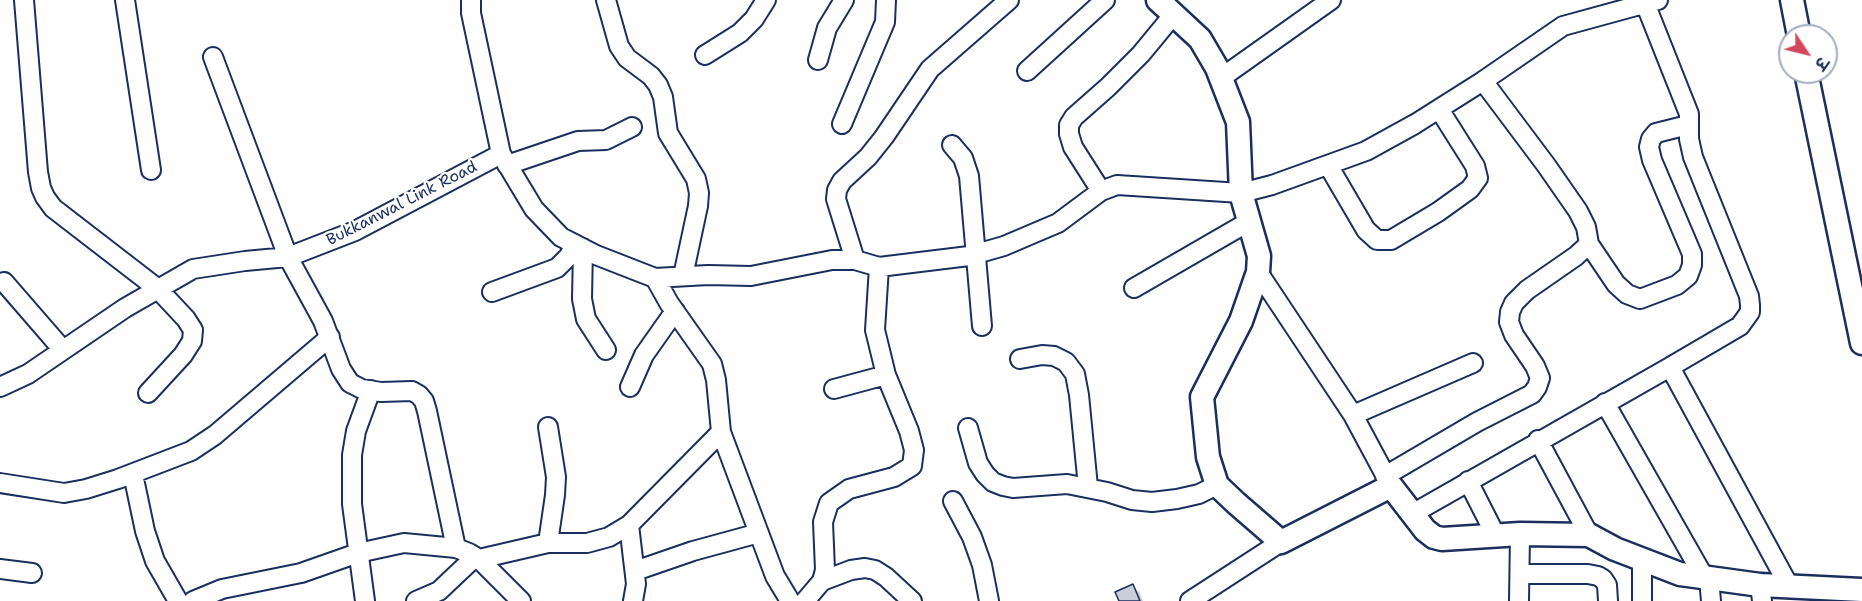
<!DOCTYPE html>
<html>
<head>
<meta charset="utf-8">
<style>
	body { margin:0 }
	#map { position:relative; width:1862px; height:601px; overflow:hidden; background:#fff; font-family:"Shantell Sans","Playpen Sans Deva",sans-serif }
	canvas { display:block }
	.north { position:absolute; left:1778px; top:24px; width:60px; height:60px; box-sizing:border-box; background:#fff; border:2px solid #a4acbf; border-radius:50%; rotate:125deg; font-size:16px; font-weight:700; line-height:24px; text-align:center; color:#1b2f5e }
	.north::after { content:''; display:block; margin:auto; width:21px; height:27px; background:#d1495b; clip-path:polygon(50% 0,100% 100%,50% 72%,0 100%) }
</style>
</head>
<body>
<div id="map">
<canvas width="1862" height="601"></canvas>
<div class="north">उ</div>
</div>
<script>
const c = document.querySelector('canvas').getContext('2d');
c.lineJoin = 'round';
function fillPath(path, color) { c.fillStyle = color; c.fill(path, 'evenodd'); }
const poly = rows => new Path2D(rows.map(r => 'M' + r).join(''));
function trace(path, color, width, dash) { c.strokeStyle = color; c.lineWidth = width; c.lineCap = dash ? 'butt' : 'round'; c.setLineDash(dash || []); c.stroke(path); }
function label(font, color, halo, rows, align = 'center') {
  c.font = font + ' "Shantell Sans",sans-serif'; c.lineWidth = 4.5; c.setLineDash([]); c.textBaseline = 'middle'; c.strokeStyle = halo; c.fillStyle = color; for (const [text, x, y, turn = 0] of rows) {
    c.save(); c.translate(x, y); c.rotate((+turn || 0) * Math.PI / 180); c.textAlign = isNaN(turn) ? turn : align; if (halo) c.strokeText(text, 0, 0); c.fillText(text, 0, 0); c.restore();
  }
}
fillPath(poly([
	[1132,586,1139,592,1143,601,1121,601]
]), '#0003');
const building = poly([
	[1133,584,1140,601,1119,601,1115,592,1133,584]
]);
fillPath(building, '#caceda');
trace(building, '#1b2f5e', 1.5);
const minor = poly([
	[24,0,38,172,41,188,45,197,53,208,158,289,186,319,193,330,192,341,183,355,148,393],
	[125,0,151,170],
	[606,0,619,46,627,58,651,76,658,85,663,97,668,133,696,179,699,193,698,206,683,276],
	[1645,3,1689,114,1689,139,1693,157,1749,296,1750,305,1750,312,1740,326,1670,367],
	[705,55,740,33,754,19,766,0],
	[213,57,288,257,323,321,341,369,350,383,362,389,381,392,412,391,419,395,424,401,427,411,456,548],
	[818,60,827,28,844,0],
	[1027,71,1105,0],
	[1221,78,1331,0],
	[842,124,885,22,886,0],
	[952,145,963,158,969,176,982,326],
	[501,154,534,209,561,237,596,255,655,278,708,275,751,276,832,260,855,260,879,267,969,256,1004,246,1058,223,1101,191,1117,185,1241,193,1272,185,1366,151,1415,124,1483,81,1563,26,1658,0],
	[507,165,578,141,606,140,632,127],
	[1328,165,1366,230,1377,240,1391,240,1438,212,1470,189,1478,178,1475,166,1439,109],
	[1101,191,1073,147,1069,134,1069,125,1074,117,1108,87,1141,54,1174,14],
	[1589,244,1616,284,1627,294,1640,299,1677,285,1688,276,1692,265,1692,254,1652,160,1649,147,1651,139,1656,133,1688,125],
	[583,248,582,299,586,319,606,350],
	[855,260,836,199,837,190,842,181,868,157,884,137,930,69,1009,0],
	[1258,272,1353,415,1390,484],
	[655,278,669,303,712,364,716,380,721,432,775,576,790,601],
	[4,282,63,350],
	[1134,288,1250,221],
	[492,292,557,268,569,256,575,244],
	[1020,359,1042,355,1054,356,1066,362,1075,374,1079,395,1088,487],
	[0,387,28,374,125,308,193,269,245,261,288,257,355,231,501,154,471,13,471,0],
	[630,387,644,355,675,311],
	[834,389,886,375],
	[1605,403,1704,577],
	[1353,415,1473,363],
	[968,428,978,463,985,474,993,482,1003,486,1013,488,1067,484,1107,492,1132,500,1152,502,1177,499,1199,494,1217,485],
	[1538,440,1589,535],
	[133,474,145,531,155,561,178,601],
	[1385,476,1477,422,1532,394,1537,387,1540,378,1535,366,1514,335,1509,322,1510,312,1514,303,1527,290,1576,256,1589,244,1586,227,1578,211,1546,165,1483,81],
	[1468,481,1496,536],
	[0,483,64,493,86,489,118,479,191,451,215,435,330,337],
	[953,501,972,537,982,565,989,601],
	[1412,514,1670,367,1789,586],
	[629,525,636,584,633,601],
	[548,543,555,495,556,477,548,427],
	[479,559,548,543,587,543,609,537,629,525,721,432],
	[1642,559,1642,601],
	[0,569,32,573],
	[635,571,693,551,759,533],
	[1520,574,1588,574,1598,576,1603,579,1607,585,1608,601],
	[1709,578,1711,601],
	[822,581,851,570,865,568,875,570,886,577,912,601],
	[1760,585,1762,601],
	[193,601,222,589,301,573,358,553,404,543,456,548,469,553,479,559,521,601],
	[365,601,352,504,352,455,356,431,371,390],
	[416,601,439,591,475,557],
	[805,601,822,581,825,570,823,522,829,503,849,489,894,477,912,466,914,450,909,431,886,375,875,330,879,267],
	[1190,601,1281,542],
	[1519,601,1520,534]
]);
const tertiary = poly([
	[1158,0,1200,39,1217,68,1238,122,1241,193,1259,256,1258,272,1241,321,1202,397,1208,457,1217,485,1236,503,1281,542,1391,486,1425,530,1434,537,1442,539,1520,534,1589,535,1615,549,1680,574,1760,585,1862,590],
	[1792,0,1799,36],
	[1806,72,1862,343]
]);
trace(minor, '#1b2f5e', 22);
trace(tertiary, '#1b2f5e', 27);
trace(minor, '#fff', 18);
trace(tertiary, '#fff', 22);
label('16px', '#1b2f5e', '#fff', [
	["Bukkanwal Link Road",402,204,-27]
]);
</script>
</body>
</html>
